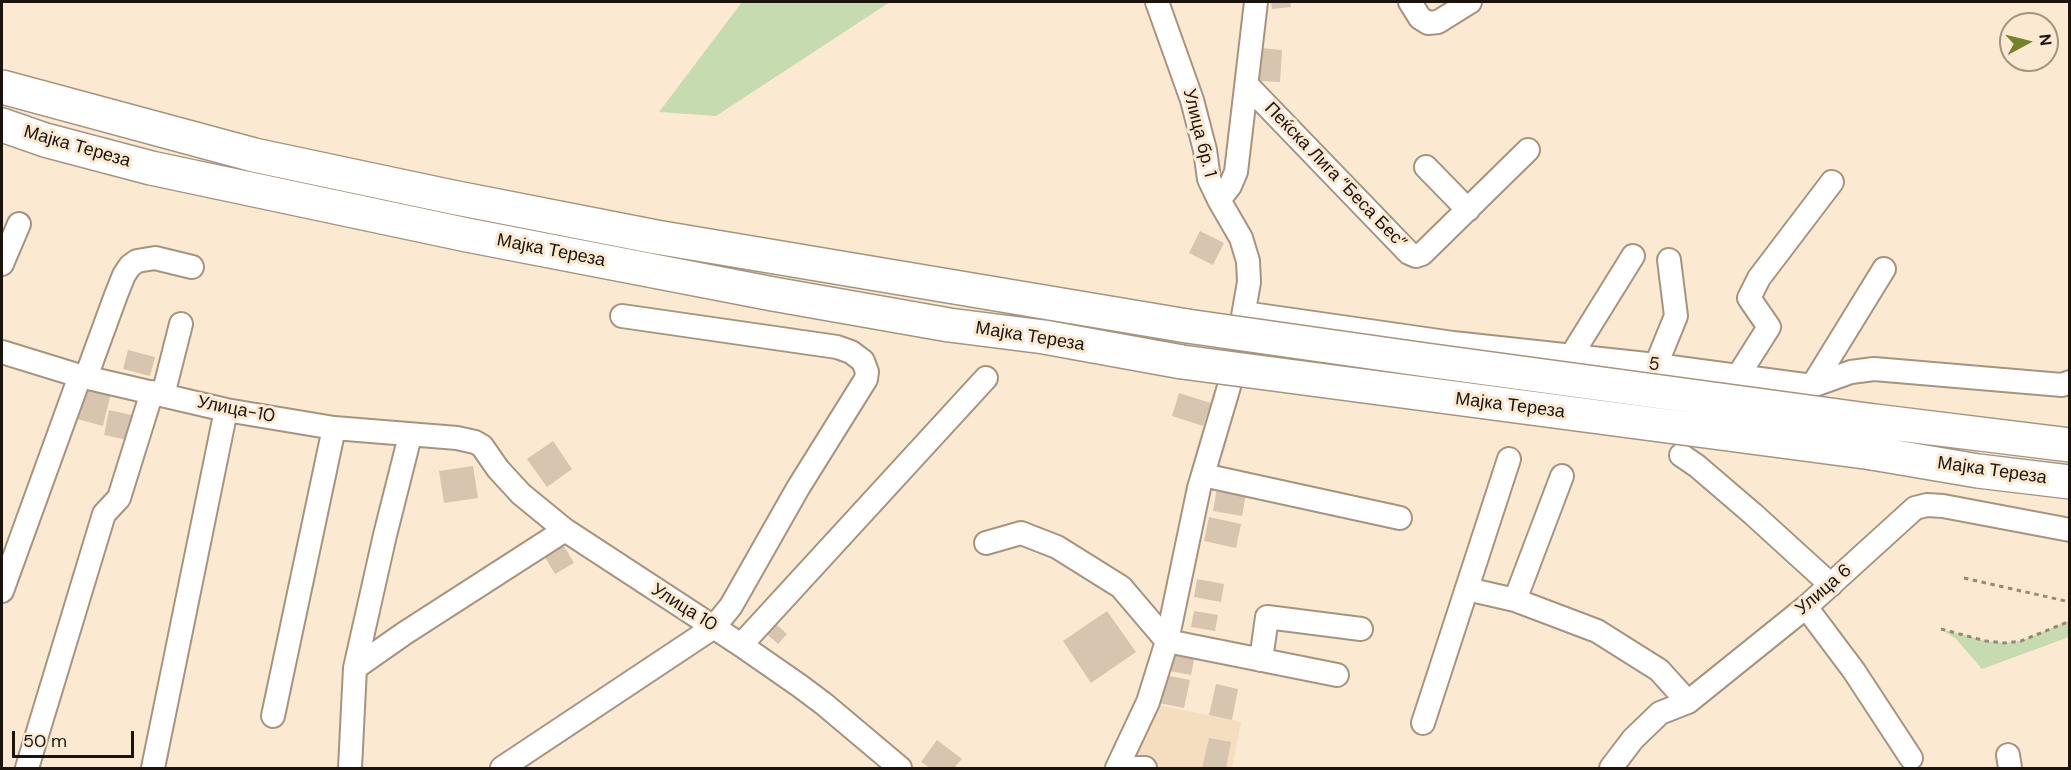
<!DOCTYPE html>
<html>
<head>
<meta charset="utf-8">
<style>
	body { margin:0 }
	#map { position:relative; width:2071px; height:770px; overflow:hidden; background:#fce9d2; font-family:"DM Sans",sans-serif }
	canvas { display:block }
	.frame { position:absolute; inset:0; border:3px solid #1b140c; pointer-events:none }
	.north { position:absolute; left:1999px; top:12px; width:60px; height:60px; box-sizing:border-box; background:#fce9d2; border:2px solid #a29483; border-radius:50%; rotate:83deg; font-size:16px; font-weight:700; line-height:24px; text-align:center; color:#1b140c }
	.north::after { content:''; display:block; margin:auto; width:21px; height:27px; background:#76812d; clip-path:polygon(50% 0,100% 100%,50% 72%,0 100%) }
	.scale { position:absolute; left:12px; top:731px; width:122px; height:27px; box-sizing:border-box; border:3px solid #1b140c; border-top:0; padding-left:8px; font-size:18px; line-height:21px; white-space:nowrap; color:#1b140c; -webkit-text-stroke:4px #fce9d2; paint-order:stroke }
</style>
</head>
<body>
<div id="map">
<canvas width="2071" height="770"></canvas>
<div class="frame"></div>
<div class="north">N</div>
<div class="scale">50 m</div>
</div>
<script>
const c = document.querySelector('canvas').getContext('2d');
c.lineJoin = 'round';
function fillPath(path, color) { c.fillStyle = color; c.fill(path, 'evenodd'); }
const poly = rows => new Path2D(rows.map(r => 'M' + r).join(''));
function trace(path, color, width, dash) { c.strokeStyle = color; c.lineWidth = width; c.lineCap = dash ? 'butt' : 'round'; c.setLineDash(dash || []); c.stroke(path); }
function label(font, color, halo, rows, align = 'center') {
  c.font = font + ' "DM Sans",sans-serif'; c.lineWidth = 6; c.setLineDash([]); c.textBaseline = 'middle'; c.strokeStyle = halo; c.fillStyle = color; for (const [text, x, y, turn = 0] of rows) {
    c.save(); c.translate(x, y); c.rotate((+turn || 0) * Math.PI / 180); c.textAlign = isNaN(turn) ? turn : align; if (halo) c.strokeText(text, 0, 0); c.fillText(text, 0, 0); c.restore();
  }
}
fillPath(poly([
	[1153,704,1241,722,1232,768,1132,768]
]), '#f5ddc0');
fillPath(poly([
	[742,2,890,2,716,116,659,112],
	[2069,621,2069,637,1982,669,1956,639,1941,629,1986,641,2005,643,2021,641]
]), '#c6dbb0');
fillPath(poly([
	[1271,2,1290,2,1291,7,1272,9],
	[1260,48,1282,50,1280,82,1258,81],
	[1200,231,1224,243,1213,265,1189,253],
	[128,350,155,357,150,376,123,369],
	[85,387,111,393,103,426,77,419],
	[1179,393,1211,403,1203,426,1172,416],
	[109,410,132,415,127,440,104,435],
	[553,441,572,469,547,487,527,459],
	[473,466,478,498,444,503,439,471],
	[1217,487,1246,493,1242,516,1213,511],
	[1209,517,1241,524,1236,548,1204,541],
	[562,543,574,563,555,574,543,554],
	[1197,579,1224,584,1221,602,1194,597],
	[1107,611,1136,652,1091,683,1063,641],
	[1194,611,1218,615,1215,631,1191,627],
	[776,624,787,634,778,644,767,634],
	[1173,651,1195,655,1191,675,1170,671],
	[1165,675,1190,680,1184,708,1159,703],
	[1216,684,1238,689,1232,720,1209,715],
	[1209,738,1231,742,1226,768,1202,768],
	[937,740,962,759,954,768,930,768,921,762]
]), '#d8c5af');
const minor = poly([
	[1410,2,1420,18,1428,23,1438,22,1470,2],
	[1247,85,1409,253,1416,256,1422,254,1528,150],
	[1426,167,1468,210],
	[1219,200,1230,186,1236,172,1256,2],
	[2,264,19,224],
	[1244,313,1453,343,1656,365,1812,386,1851,372,1874,369,2062,385,2070,382],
	[2,352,80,376,226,410,334,428,457,438,475,442,482,446,498,469,521,494,565,530,741,645,800,686,824,704,900,768],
	[1571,356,1633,256],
	[1656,365,1676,316,1669,260],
	[1738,376,1769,327,1749,298,1759,278,1832,182],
	[86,377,116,295,124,275,130,266,137,261,155,258,192,267],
	[1812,386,1884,269],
	[163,395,181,324],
	[1681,455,1697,466,1753,514,1831,585],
	[1203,475,1400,518],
	[986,543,1021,533,1057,547,1121,587,1167,641,1337,675],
	[1467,589,1515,600,1597,631,1659,670,1688,702],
	[2,591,80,376],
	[1515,600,1562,476],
	[1806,607,1854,671,1911,758],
	[741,645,986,378],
	[1261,660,1267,617,1361,629],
	[355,668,405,633,565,530],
	[273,716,334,428],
	[1423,723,1509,459],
	[2008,755,2010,768],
	[27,768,104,514,119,498,152,392],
	[153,768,226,410],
	[350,768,355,668,385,535,410,436],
	[502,768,714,627,731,606,798,488,866,379,867,372,863,361,851,352,837,347,622,316],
	[1117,768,1148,702,1167,641,1199,488,1233,373,1249,282,1248,261,1241,238,1219,200,1209,179,1205,150,1192,100,1157,2],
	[1136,768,1145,768],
	[1611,768,1633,739,1660,713,1688,702,1806,607,1915,508,1927,505,1943,506,2070,530]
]);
const highway = poly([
	[2,87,254,155,452,197,656,237,1187,326],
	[2,125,45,140,151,168,467,235,773,294,949,325,1044,337,1182,362],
	[1875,421,2070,445],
	[1872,453,1978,471,2070,482]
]);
trace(minor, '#a5947f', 26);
trace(highway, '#a5947f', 36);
trace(poly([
	[1964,578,2070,602],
	[1941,629,1986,641,2005,643,2021,641,2070,621]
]), '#968978', 3, [4.5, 4.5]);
trace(minor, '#fff', 22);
trace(highway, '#fff', 33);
const highwayBridge = poly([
	[1187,326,1426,360,1875,421],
	[1182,362,1872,453]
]);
trace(highwayBridge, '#a5947f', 36, []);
trace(highwayBridge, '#fff', 33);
label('18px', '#1b140c', '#fce9d2', [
	["Улица бр. 1",1199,133,76],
	["Мајка Тереза",77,147,16],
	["Пеќска Лига “Беса Бес”",1335,176,46],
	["Мајка Тереза",551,251,11],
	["Мајка Тереза",1030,337,9],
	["5",1654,365,7],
	["Мајка Тереза",1510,406,7],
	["Улица-10",236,410,11],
	["Мајка Тереза",1992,471,8],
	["Улица 6",1824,590,-41],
	["Улица 10",684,608,32]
]);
</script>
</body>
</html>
